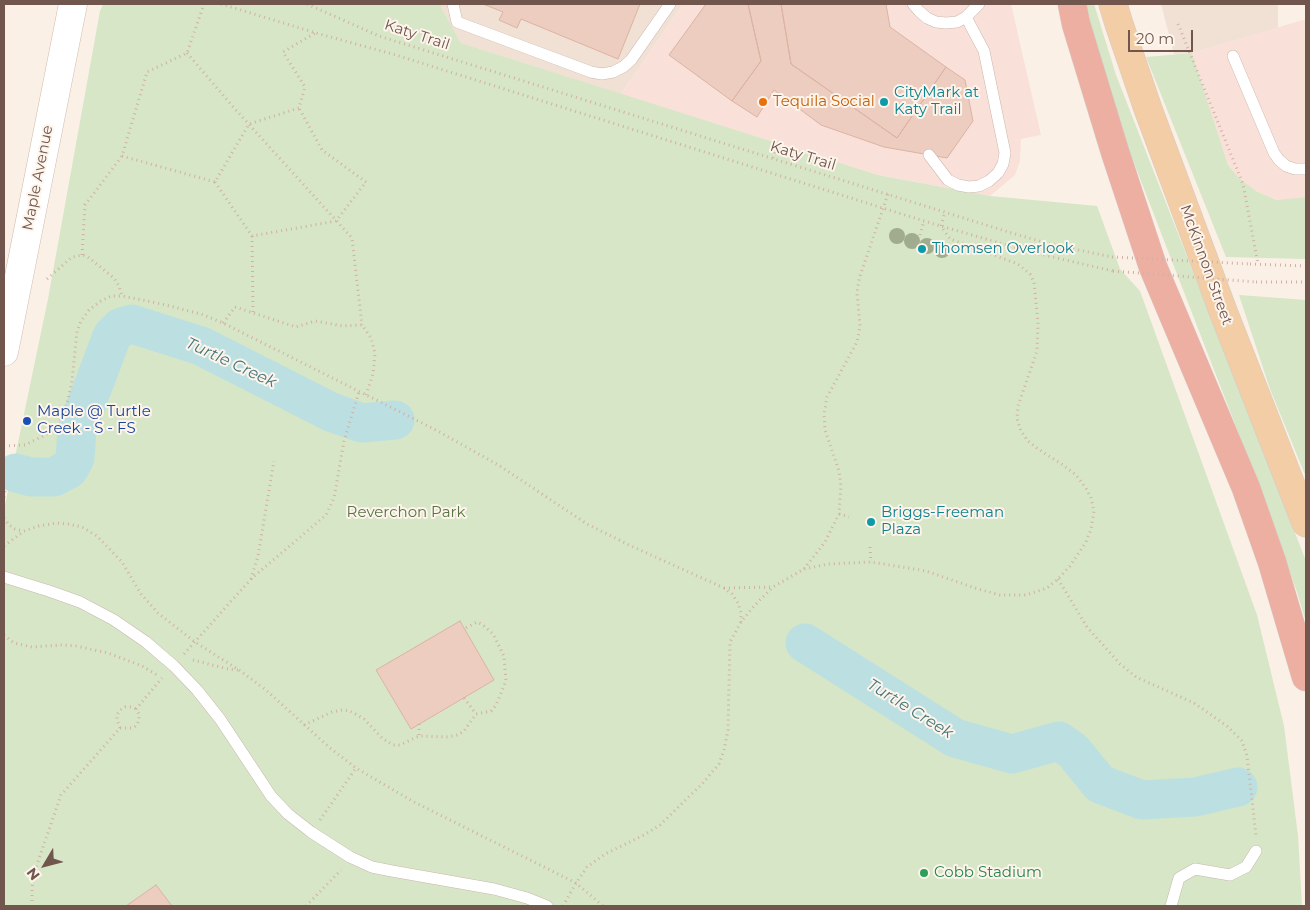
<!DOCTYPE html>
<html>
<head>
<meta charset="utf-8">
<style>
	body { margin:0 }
	#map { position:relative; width:1310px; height:910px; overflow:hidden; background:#faf0e6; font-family:Montserrat,sans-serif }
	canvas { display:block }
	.frame { position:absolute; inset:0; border:5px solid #70564d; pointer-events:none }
	.north { position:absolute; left:20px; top:840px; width:50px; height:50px; -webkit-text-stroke:4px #fdf4eb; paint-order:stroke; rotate:233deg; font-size:14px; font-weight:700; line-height:20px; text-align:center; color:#70564d }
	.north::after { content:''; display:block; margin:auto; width:18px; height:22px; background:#70564d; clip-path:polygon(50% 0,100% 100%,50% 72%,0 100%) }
	.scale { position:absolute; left:1128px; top:30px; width:65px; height:22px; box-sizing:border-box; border:2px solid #70564d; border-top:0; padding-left:6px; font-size:15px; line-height:18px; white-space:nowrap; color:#70564d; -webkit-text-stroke:4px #fdf4eb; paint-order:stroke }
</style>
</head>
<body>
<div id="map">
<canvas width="1310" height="910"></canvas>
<div class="frame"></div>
<div class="north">N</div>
<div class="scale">20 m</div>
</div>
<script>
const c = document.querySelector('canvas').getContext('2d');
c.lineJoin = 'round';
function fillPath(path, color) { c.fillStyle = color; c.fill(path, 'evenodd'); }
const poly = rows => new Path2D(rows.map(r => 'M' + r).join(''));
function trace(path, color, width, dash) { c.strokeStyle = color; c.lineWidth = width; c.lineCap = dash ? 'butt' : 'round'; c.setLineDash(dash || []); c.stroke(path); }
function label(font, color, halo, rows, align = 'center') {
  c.font = font + ' Montserrat,sans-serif'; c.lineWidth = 4; c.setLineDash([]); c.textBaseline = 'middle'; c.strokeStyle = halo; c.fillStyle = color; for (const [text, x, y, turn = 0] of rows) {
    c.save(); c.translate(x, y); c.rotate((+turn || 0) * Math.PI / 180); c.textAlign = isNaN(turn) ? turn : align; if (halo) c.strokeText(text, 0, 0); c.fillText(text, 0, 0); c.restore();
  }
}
fillPath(poly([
	[442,4,683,4,621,94,461,43,441,7],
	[1161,4,1278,4,1278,28,1192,53,1174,54]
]), '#f1e1d5');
fillPath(poly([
	[683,4,1011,4,1041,135,1021,139,1020,161,1015,175,990,196,878,175,621,94],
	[1306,19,1306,197,1276,200,1256,191,1239,178,1228,165,1192,53]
]), '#f9e1da');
fillPath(poly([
	[103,4,442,4,441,7,461,43,878,175,990,196,1097,206,1120,269,1140,291,1257,615,1284,726,1298,836,1302,906,4,906,4,510,48,299,100,11],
	[1084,4,1094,4,1116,75,1306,561,1306,622,1297,592,1264,499,1122,132],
	[1192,53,1228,165,1239,178,1256,191,1276,200,1306,197,1306,259,1226,257,1146,57],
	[1239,295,1306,300,1306,477,1270,389]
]), '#d6e6c6');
trace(poly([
	[16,473,31,477,54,477,69,469,75,458,77,429,112,336,121,327,132,324,201,346,331,412,362,423,395,420],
	[805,643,955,738,1012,754,1059,741,1073,751,1100,784,1142,800,1195,797,1238,787]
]), '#bce0e1', 39);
const building = poly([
	[483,4,640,4,618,59,521,19,517,28,499,20,503,12,483,4],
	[706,4,748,4,761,61,732,101,669,55,706,4],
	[748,4,781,4,791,64,897,138,946,67,965,80,973,121,947,158,884,147,821,125,774,90,757,117,732,101,761,61,748,4],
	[781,4,886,4,890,27,946,67,897,138,791,64,781,4],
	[460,621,494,680,411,729,376,670,460,621],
	[156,885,172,906,126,906,156,885]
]);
fillPath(building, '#eccdc0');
trace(building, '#ddb3a2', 1);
const lane = poly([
	[453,4,457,22,591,72,602,74,613,72,623,67,631,60,670,4],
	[913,4,919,11,927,18,936,22,946,23,957,22,966,17,979,4],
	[1233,56,1274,153,1279,160,1286,166,1295,169,1306,169],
	[929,155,948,180,958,185,969,187,979,186,989,181,998,173,1003,164,1005,153,984,51,966,17],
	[4,577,49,591,80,602,114,620,146,642,174,666,197,690,220,719,271,796,288,814,311,832,350,857,372,867,392,871,494,889,527,898,547,906],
	[1171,906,1179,878,1195,869,1230,875,1246,867,1256,851]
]);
const secondary = poly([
	[4,352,73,4]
]);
const primary = poly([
	[1113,4,1119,24,1148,109,1223,311,1306,523]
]);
const highway = poly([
	[1072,4,1076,24,1115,152,1153,267,1246,488,1272,562,1306,677]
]);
trace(lane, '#cab7ad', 12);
trace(secondary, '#cfb9ae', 29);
trace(primary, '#d4ccca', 29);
trace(highway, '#d4ccca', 29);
trace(poly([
	[221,4,316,33,396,55,924,221,1027,251,1113,271],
	[307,4,379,36,1015,234,1050,244,1112,257],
	[1178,24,1243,184,1258,264],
	[187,53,235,109,352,238,362,325],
	[122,156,215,182,249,124,299,108,305,87,283,52,315,33],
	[773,158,778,139],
	[215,182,252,236,336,221,366,182,322,150,299,108],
	[920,235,924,221],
	[252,236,253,313],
	[82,255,85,205,122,156,147,72,187,53,204,4],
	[1250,264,1306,266],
	[47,279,72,257,83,255,88,257,114,278,119,286,122,296],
	[1256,282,1306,282],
	[223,323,235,307,296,327,315,321,343,326,362,325,371,338,375,353,373,374,366,395],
	[4,446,25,445,51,432,58,425,67,404,72,381,77,331,81,321,89,310,101,301,111,296,122,296,162,304,201,314,223,323,436,430,500,466,587,524,629,545,724,588,732,594,738,603,741,613,741,622],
	[4,497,5,490],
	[839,514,849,517],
	[4,518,8,524,15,529,23,531],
	[4,546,24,531,39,526,56,523,68,524,82,527,97,536,122,562,141,594,158,613,195,642,239,670,266,690,330,748,356,768,414,802,576,883,603,906],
	[870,547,871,562],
	[804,569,825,542,839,514,841,486,839,471,825,430,824,414,827,397,857,342,860,326,857,293,859,279,888,194],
	[251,579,258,556,274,461],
	[1058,579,1087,627,1120,664,1136,677,1194,703,1227,726,1242,741,1247,756,1256,835],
	[724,588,773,587],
	[4,635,14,643,32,647,62,645,76,646,108,653,142,666,157,675],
	[184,654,251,579,326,515,334,498,344,441,359,392],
	[193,660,228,669,238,670],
	[464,698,476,714],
	[419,724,419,736],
	[304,725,332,712,342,710,350,711,364,719,382,738,393,745,400,745,419,736,448,737,458,735,464,731,476,714,491,711,496,705,506,681,504,656,493,634,483,625,477,622,464,629],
	[120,728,117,720,117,715,120,710,125,707,132,707,136,709],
	[320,820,356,768],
	[32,906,32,888,35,870,61,795,120,728,133,728,137,725,139,720,139,714,136,709,162,678],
	[306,906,341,870],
	[563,906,576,883,587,867,605,854,644,835,660,825,702,784,719,764,724,750,728,730,730,642,741,622,754,606,773,587,804,569,828,564,871,562,926,571,978,589,1000,595,1026,595,1047,588,1058,579,1070,566,1086,542,1091,529,1094,511,1091,498,1086,488,1076,475,1063,465,1038,449,1028,441,1021,431,1017,419,1018,406,1037,351,1038,323,1034,282,1030,274,1018,264,950,239,941,226,945,212]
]), '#d1b1a3', 3, [1, 4]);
trace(lane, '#fff', 11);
trace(secondary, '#fff', 28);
trace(primary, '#f2cda5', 28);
trace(highway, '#eeafa3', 28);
trace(poly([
	[1112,257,1250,264],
	[1113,271,1256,282]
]), '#d1b1a3', 3, [1, 4]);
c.fillStyle = '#a1ac8e';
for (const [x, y] of [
	[897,236],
	[912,241],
	[927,246],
	[942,250]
]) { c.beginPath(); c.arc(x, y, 8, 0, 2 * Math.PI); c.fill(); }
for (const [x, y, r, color] of [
	[763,102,5,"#e8710a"],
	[884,102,5,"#0f9aa8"],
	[922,249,5,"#0f9aa8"],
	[27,421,5,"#1a4fb4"],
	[871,522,5,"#0f9aa8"],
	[924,873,5,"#2e9e5b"]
]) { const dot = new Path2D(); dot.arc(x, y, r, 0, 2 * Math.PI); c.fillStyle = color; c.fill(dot); trace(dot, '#fdf4eb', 2); }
label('15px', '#70564d', '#fdf4eb', [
	["Katy Trail",417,35,18],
	["Katy Trail",803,156,17],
	["Maple Avenue",38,178,-79],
	["McKinnon Street",1206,265,70]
]);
label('15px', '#0d838f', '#fdf4eb', [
	["CityMark at",894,93],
	["Katy Trail",894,110],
	["Thomsen Overlook",932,249],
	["Briggs-Freeman",881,513],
	["Plaza",881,530]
], 'left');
label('15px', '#c56008', '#fdf4eb', [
	["Tequila Social",773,102]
], 'left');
label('15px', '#164399', '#fdf4eb', [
	["Maple @ Turtle",37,412],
	["Creek - S - FS",37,429]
], 'left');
label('15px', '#597546', '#fdf4eb', [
	["Reverchon Park",406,513]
]);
label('15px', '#27864d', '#fdf4eb', [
	["Cobb Stadium",934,873]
], 'left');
label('italic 16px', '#46777b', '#fdf4eb', [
	["Turtle Creek",231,363,25],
	["Turtle Creek",910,709,32]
]);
</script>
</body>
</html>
